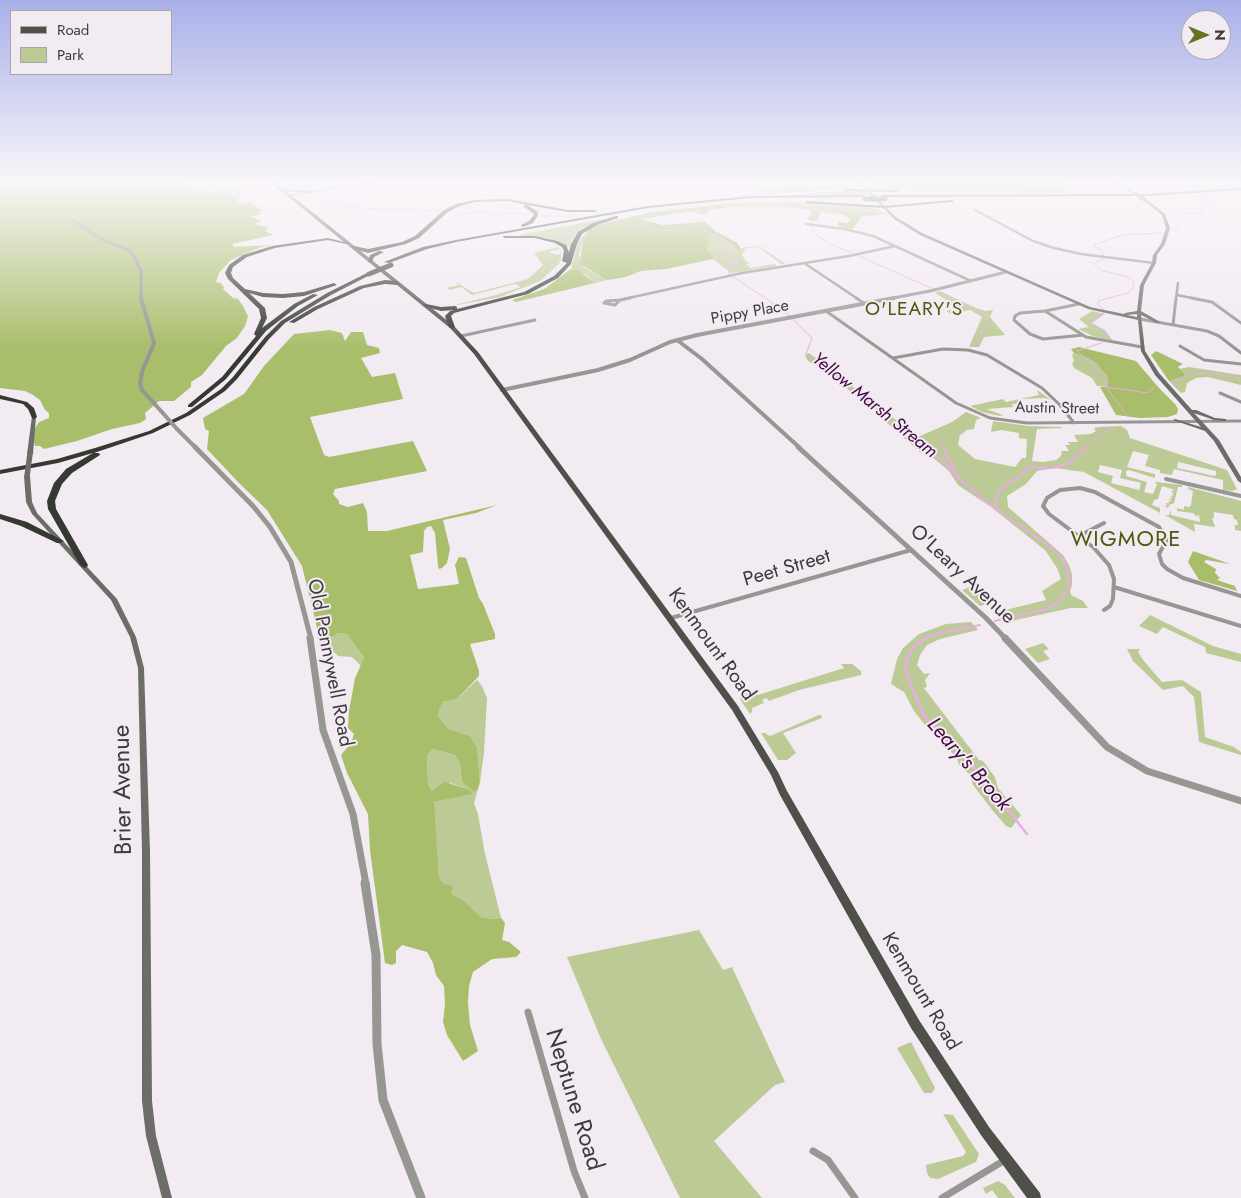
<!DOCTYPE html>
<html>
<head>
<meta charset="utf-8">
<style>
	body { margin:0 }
	#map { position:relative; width:1241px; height:1198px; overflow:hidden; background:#f2ebf2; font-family:Jost,sans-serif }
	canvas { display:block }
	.legend { position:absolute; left:10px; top:10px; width:162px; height:65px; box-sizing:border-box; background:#f2ebf2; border:1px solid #aaa5aa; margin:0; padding:6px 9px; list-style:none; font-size:15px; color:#3d3b3d }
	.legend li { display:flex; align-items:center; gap:10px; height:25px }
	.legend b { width:25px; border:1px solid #aaa5aa }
	.north { position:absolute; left:1181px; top:10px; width:50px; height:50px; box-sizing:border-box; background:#f2ebf2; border:1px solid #aaa5aa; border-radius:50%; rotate:90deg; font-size:14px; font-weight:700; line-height:20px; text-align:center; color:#3d3b3d }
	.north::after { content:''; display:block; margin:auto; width:18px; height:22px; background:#627422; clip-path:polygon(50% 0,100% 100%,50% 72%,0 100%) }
</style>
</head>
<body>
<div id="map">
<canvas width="1241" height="1198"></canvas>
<ul class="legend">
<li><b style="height:6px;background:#4f504a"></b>Road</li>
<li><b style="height:14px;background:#bccb95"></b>Park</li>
</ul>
<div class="north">N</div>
</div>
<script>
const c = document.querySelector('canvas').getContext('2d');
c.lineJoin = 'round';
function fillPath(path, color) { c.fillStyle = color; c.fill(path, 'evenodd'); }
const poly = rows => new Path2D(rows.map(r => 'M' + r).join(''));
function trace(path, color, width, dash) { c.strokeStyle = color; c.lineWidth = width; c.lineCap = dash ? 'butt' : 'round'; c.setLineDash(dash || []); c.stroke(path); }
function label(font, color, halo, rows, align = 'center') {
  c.font = font + ' Jost,sans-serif'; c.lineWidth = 4; c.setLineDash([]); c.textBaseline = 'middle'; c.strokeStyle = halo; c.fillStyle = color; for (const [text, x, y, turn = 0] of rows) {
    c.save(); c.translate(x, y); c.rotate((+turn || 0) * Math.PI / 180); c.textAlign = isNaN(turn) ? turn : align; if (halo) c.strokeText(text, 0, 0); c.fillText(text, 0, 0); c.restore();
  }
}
fillPath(poly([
	[857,190,865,191,869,195,772,196],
	[762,202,798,202,870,207,888,214,858,214,868,213,795,205,779,206,793,208,726,207,722,204],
	[603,219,581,229,572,239,569,247,548,238,518,235],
	[585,233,579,255,583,267,607,280,595,283,586,275,571,269,578,243],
	[712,234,718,235,732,244,738,251,741,262,740,248,759,246,786,264,781,264,759,247,743,249,746,252,742,253,743,257,746,259,744,259,749,264,746,264,750,268,775,264,776,266,731,273,713,259,713,255,707,251,710,235],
	[558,247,560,249,548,252,558,255,561,252,561,260,558,265,540,281,500,297,447,307,496,295,521,287,515,284,472,295,461,287,450,290,447,288,459,285,454,281,474,293,528,279,543,265,534,253],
	[940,291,976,308,985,311,993,310,990,317,1005,335,984,337,979,347,969,347,982,317,970,310,951,314,946,311,959,308,935,293],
	[1092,311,1105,314,1092,323,1105,330,1112,340,1093,336,1078,329,1089,327,1079,319],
	[809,353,918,437,952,422,966,412,981,418,976,420,974,429,967,430,961,435,960,434,958,445,975,459,1015,467,1022,458,1026,458,1027,439,1019,438,1019,433,1001,430,991,432,993,421,1028,426,1061,427,1062,428,1037,429,1032,461,1043,462,1056,460,1061,456,1062,452,1060,451,1069,451,1065,445,1070,445,1068,442,1078,442,1074,435,1091,434,1096,431,1094,428,1099,427,1121,426,1127,430,1130,438,1227,470,1237,489,1232,491,1223,490,1223,480,1174,469,1172,475,1160,473,1160,470,1145,466,1149,455,1133,451,1127,467,1155,474,1155,478,1129,470,1126,471,1126,476,1147,482,1144,492,1153,494,1157,484,1154,482,1157,482,1182,485,1182,487,1178,487,1174,503,1169,505,1168,508,1163,505,1167,506,1166,503,1170,503,1168,501,1172,501,1169,499,1173,498,1170,497,1174,495,1170,494,1174,494,1171,491,1175,490,1162,486,1158,499,1154,500,1152,505,1160,508,1160,513,1084,472,1055,468,1037,471,1026,484,1007,496,1008,507,1063,555,1069,565,1072,574,1072,585,1070,591,1071,595,1083,601,1088,608,1071,608,1002,623,997,612,1046,600,1042,591,1061,579,1057,568,1045,550,991,507,958,485,949,471,926,452,921,453,885,421,887,420,827,372,808,361,805,355],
	[1178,462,1216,471,1216,474,1215,476,1177,468],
	[1100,465,1122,470,1120,478,1141,483,1139,490,1111,483,1113,476,1098,472],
	[1074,353,1084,356,1096,363,1107,376,1108,386,1097,386,1092,378,1074,368,1072,363,1074,361,1072,355],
	[1189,367,1241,375,1241,385,1208,377,1196,378,1187,383,1185,392,1181,393,1169,381,1184,373,1179,369],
	[1037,390,1051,400,1045,398,1020,399,1017,402,1018,404,1012,404,1013,407,986,409,1003,415,1000,416,982,412,970,406,1003,399,1006,402,1039,395],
	[1188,487,1241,501,1241,531,1235,530,1235,525,1238,525,1237,520,1234,519,1233,515,1214,512,1214,518,1212,518,1215,527,1194,524,1195,532,1165,515,1169,515,1171,510,1171,515,1200,522,1199,515,1196,516,1193,513,1177,511,1177,508,1184,510,1184,506,1189,507,1191,505,1193,491,1188,489],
	[972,586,975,589,979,588,997,601,980,606,962,590],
	[1150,615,1213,646,1241,654,1241,662,1206,653,1205,647,1163,627,1157,634,1139,626],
	[971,622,978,630,940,639,927,645,920,655,917,665,924,674,930,673,925,680,927,687,924,688,979,760,983,761,995,777,998,788,1021,815,1011,828,1006,826,993,811,973,785,969,774,960,766,956,757,925,725,914,711,904,692,891,684,897,659,903,648,919,634,946,624],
	[339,633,347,634,364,658,361,666,352,657,338,656,334,652,328,650,323,646,328,639],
	[1043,643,1049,649,1043,651,1050,659,1038,663,1025,649],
	[1127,649,1140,649,1138,652,1143,660,1162,682,1182,680,1201,692,1205,737,1234,747,1241,752,1241,755,1199,742,1194,697,1183,686,1163,690,1133,661],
	[841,664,852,664,861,671,861,675,799,690,769,701,767,698,762,700,764,703,752,708,752,712,750,714,740,699,743,695,755,691,758,695,844,668],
	[477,680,482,686,487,698,484,753,480,782,477,747,470,736,449,729,438,716,439,708,443,702,457,699],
	[819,715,821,715,822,718,783,733,796,753,787,760,778,760,761,733,765,733,770,736],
	[432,749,455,755,460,764,462,782,474,791,478,789,474,803,478,814,485,854,501,918,492,919,481,917,463,900,451,894,439,877,433,802,472,794,468,789,450,783,432,791,428,786,427,756],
	[699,930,723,970,732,967,785,1082,775,1085,714,1141,762,1198,680,1198,601,1039,567,957],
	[911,1042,935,1088,932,1093,924,1093,897,1048],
	[943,1114,953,1115,979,1154,976,1162,938,1179,930,1178,927,1173,926,1165,963,1156,966,1152],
	[998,1181,1005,1185,1015,1198,998,1198,992,1190,986,1194,983,1188]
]), '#bccb95');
fillPath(poly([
	[0,182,184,182,187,190,203,189,205,192,208,192,257,185,229,193,243,192,237,201,241,204,251,202,263,211,258,213,262,214,259,215,249,216,262,221,256,223,256,225,269,227,265,231,273,235,232,244,234,247,272,245,261,247,231,260,219,273,216,282,221,283,224,287,223,289,233,298,238,299,243,306,248,316,245,326,237,338,226,346,202,375,191,382,191,387,174,401,159,401,145,413,146,419,140,423,112,429,77,441,44,449,40,446,35,446,33,439,34,430,39,422,49,418,49,413,45,410,40,400,33,395,25,391,0,388],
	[876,182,1059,182,1066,192,940,191,884,188],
	[845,185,848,188,768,194,758,191],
	[725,204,723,205,727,208,711,209,703,215,691,211,641,219,662,225,705,222,715,231,736,242,740,247,741,263,738,251,732,244,718,235,712,234,710,235,707,251,713,255,713,259,666,269,641,271,626,277,607,280,580,264,583,239,589,229,597,225,652,212],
	[777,205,795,205,871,213,867,214,888,214,862,216,853,229,838,226,838,222,848,223,850,219,841,214,821,212,818,219,819,221,808,220,811,213,810,210],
	[571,269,579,271,595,283,516,302,512,300,544,289],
	[330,330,342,333,345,341,351,332,363,332,367,345,379,348,380,353,361,358,372,377,395,373,403,399,310,417,324,455,329,457,413,441,427,471,335,489,333,494,339,501,339,504,348,507,363,503,367,512,368,531,387,531,497,505,476,513,443,520,450,549,447,563,442,568,439,569,438,566,435,533,431,526,427,527,424,531,423,552,410,555,418,589,459,584,455,565,459,557,466,558,479,598,483,604,495,634,495,639,470,644,479,671,479,676,457,699,443,702,439,709,438,716,449,729,470,736,477,747,480,782,478,789,474,792,462,782,460,764,455,755,432,749,427,756,428,785,432,791,444,782,468,789,473,794,434,802,439,877,444,884,453,886,451,894,463,900,481,917,492,919,501,918,505,923,502,940,509,942,521,952,516,957,492,959,473,972,469,986,468,1003,470,1025,478,1051,463,1061,447,1035,443,1022,445,1005,444,986,436,975,433,963,427,952,402,945,396,951,396,963,392,965,385,963,370,850,368,814,347,773,341,755,351,743,354,734,348,728,349,711,355,678,364,658,347,634,339,633,328,639,323,646,319,642,316,623,302,566,267,510,238,482,207,449,209,431,205,429,203,418,244,394,264,366,294,334],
	[1079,347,1136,361,1159,388,1175,404,1178,409,1177,414,1168,417,1140,418,1116,415,1100,387,1108,386,1107,376,1096,363,1084,356,1074,353,1071,349],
	[1156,351,1183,364,1178,367,1184,373,1184,376,1169,381,1151,355],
	[1193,551,1230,564,1206,560,1204,562,1216,569,1215,573,1220,578,1217,580,1235,586,1237,591,1199,580,1188,562]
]), '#a8be6a');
trace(poly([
	[291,182,302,190],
	[654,182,653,186,670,190,673,192,670,195,678,200],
	[849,182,852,185],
	[1194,182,1198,191],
	[312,195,323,201,360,208,439,211],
	[851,201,851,203],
	[784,203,813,210,811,223],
	[890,204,893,201],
	[695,207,701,209,696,211,698,214],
	[813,210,852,212,864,208,854,206],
	[854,212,879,210],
	[454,215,481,212,497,215,512,213,528,215],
	[541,216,578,216],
	[1182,216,1183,213,1203,213,1201,210,1212,203,1199,197],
	[700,218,705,230],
	[613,222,661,231,682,230,696,226,728,243,725,251,728,254,726,257,729,259,729,274,783,310,812,338,806,354,861,400,925,448],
	[811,227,817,235,830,244,852,253],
	[1174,232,1180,228,1177,221,1182,217],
	[727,256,733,255,735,251,728,244],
	[859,256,931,288],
	[729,259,738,262,738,264,730,265],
	[940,292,986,315,987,321,978,342,973,347],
	[1103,339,1106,332,1091,324,1091,322,1101,316,1104,310,1098,304,1098,301,1128,293,1133,288,1134,282,1128,277,1103,271,1094,264,1105,258,1101,250,1093,245,1122,235,1162,233],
	[1101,343,1077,351,1096,367,1094,370,1105,379,1106,387,1128,417],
	[1106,387,1148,393,1155,387],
	[1175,387,1177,386,1171,381,1184,379,1189,373,1215,374,1241,379],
	[939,436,943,448],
	[1085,448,1102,433,1114,428]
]), '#ebaaea', 1);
trace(poly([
	[923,447,945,463,966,485,984,500,1057,552,1066,565,1070,585,1059,602,1046,609,995,621],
	[943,447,955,472],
	[994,508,999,491,1027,470,1027,467,1053,468,1068,464,1087,447],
	[923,639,936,634,980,625]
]), '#ebaaea', 2);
trace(poly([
	[926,638,913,647,906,662,906,673,924,716,968,760,1027,834]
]), '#ebaaea', 2.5);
trace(poly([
	[975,210,1033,241,1054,248,1081,254,1154,263],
	[806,224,845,229,873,236,971,281],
	[804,263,858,299],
	[1177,295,1197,299],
	[624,299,742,273,849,256,895,246],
	[1176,299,1178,283]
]), '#969793', 2.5);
trace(poly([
	[856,298,865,304],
	[1191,298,1212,302,1241,323],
	[620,300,615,305,604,303,606,301,620,300],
	[620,300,630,298],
	[1079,304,1045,311,1020,313,1015,316,1014,320,1030,334,1043,339,1083,335],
	[826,311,956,403,990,418,1027,423,1241,421],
	[1045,311,1086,337,1142,347],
	[1140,319,1207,331,1219,336,1241,353],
	[1173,325,1176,298],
	[461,336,535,320],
	[1180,346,1204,360,1241,364],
	[893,358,943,349,968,350,987,355,1042,388,1060,405,1074,423],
	[1220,393,1241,402]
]), '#969793', 3);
trace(poly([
	[1166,479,1241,496],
	[1079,536,1104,523],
	[1114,587,1241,626],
	[1104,610,1110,606,1113,599,1114,579,1109,565,1093,547,1049,514,1043,506,1047,498,1060,490,1080,488,1095,492,1159,527,1167,539,1159,554,1162,564,1167,569,1183,578,1241,596],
	[671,618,911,550]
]), '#969793', 4);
trace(poly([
	[528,1012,574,1171,585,1198],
	[813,1151,828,1160,855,1198],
	[942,1198,1005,1160]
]), '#969793', 7);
trace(poly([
	[74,221,103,240,131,251,141,271,141,299],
	[888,299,930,291,1006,272]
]), '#969793', 3);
trace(poly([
	[141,298,154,343,142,372,140,384,142,390,161,411],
	[677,340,702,359,800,448],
	[502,390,598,370,630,360,670,342,697,335,894,298],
	[177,429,196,448]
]), '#969793', 4);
trace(poly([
	[195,447,253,506,270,527,291,562,311,639],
	[798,447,986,618,1006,639]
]), '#969793', 5);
trace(poly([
	[310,638,323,730,353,814,366,884],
	[1005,638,1107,747,1147,771,1241,801]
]), '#969793', 7);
trace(poly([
	[365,883,376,955,377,1044,383,1100,421,1198]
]), '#969793', 9);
fillPath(poly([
	[372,182,380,182,289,196,287,195,372,182],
	[858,182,861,182,896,217,922,233,1090,307,1124,314,1125,313,1137,311,1140,285,1152,263,1153,255,1161,244,1166,228,1162,215,1143,200,1146,199,1165,214,1170,228,1165,244,1157,255,1156,263,1144,285,1141,311,1160,322,1157,323,1141,315,1145,351,1159,373,1192,410,1196,410,1215,418,1226,419,1226,421,1224,421,1214,420,1194,413,1219,440,1241,477,1241,483,1238,481,1214,441,1205,431,1173,420,1175,419,1201,427,1155,375,1141,351,1138,320,1088,309,920,235,894,219,858,182],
	[1137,314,1137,317,1127,315,1137,314],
	[1113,182,1116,182,1138,194,1135,195,1113,182],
	[32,416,34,416,36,417,33,454,30,456,27,454,32,416],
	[27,474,30,476,32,502,37,513,117,599,136,637,144,668,150,852,152,1101,156,1136,172,1198,162,1198,146,1136,142,1101,142,852,138,668,130,637,111,600,32,514,26,502,24,476,27,474]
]), '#6c6d68');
fillPath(poly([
	[270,182,274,182,283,189,313,191,312,193,286,191,454,326,478,352,738,706,778,772,787,791,919,1020,989,1127,1040,1193,1041,1198,1027,1198,981,1135,911,1028,780,795,771,775,732,710,474,354,450,328,270,182]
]), '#4f504a');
fillPath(poly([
	[1241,188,1241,190,1148,196,883,197,881,196,883,195,1148,194,1241,188],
	[845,189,897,190,899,191,897,192,843,191,845,189],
	[863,195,865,197,750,198,648,208,456,242,427,249,389,263,384,262,423,247,456,240,648,206,750,196,863,195],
	[508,199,568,210,595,210,597,211,595,212,568,212,527,205,537,211,538,215,533,223,523,227,521,226,521,225,529,221,534,215,533,213,524,207,524,206,526,205,508,201,475,202,460,206,448,212,419,238,406,244,368,253,351,248,354,246,368,249,402,242,415,236,444,210,456,204,475,200,508,199],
	[951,200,953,200,953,202,884,208,807,203,805,202,807,201,884,206,951,200],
	[616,216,618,216,618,218,597,225,582,234,577,244,571,264,558,278,528,294,454,313,451,316,455,327,452,329,449,327,445,316,450,311,454,310,441,311,423,306,426,304,441,307,455,306,457,307,457,309,524,292,554,276,567,263,562,261,564,251,562,247,555,243,535,238,505,238,503,237,503,236,535,236,557,241,566,245,569,252,571,244,578,232,593,223,616,216],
	[328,238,348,243,346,244,328,240,275,248,247,257,233,267,231,273,233,278,245,289,263,293,283,294,304,292,334,283,337,285,304,296,283,298,263,297,249,293,265,308,267,318,262,328,294,304,313,294,318,295,298,306,266,331,226,379,192,407,188,407,188,405,222,377,256,336,254,334,261,318,259,309,228,279,225,273,229,265,243,255,272,246,328,238],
	[379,251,384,252,374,257,372,262,368,262,370,255,379,251],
	[367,273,372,274,331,295,285,323,269,339,237,379,225,391,190,415,153,433,94,453,99,453,100,455,72,473,62,484,55,501,56,509,88,565,87,567,84,568,80,565,48,509,47,501,54,483,66,469,93,453,58,463,0,474,0,470,57,459,95,448,149,431,186,413,221,389,233,377,265,337,281,321,327,293,367,273],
	[385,280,397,281,400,283,397,285,385,284,364,288,318,309,294,323,289,322,314,307,360,286,385,280],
	[0,395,27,402,34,408,37,417,34,419,32,418,28,409,23,404,0,399,0,395],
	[0,514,27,522,64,541,60,543,57,543,21,526,0,519,0,514]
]), '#363832');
trace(poly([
	[161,411,177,429]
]), '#969793', 4);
trace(poly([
	[1136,194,1145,200]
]), '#6c6d68', 4);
trace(poly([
	[27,476,30,454]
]), '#6c6d68', 5.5);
trace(poly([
	[865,199,885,199],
	[369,274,391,265]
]), '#363832', 5);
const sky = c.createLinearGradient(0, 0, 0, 350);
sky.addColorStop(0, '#a9b0e9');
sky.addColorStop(0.52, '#f9f6f9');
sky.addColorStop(1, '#f9f6f900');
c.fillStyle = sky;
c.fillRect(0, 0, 1241, 350);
label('16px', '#3d3b3d', '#f2ebf2', [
	["Pippy Place",750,313,-10],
	["Austin Street",1057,409,1]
]);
label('italic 18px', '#440a45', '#f2ebf2', [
	["Yellow Marsh Stream",874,406,39]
]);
c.letterSpacing = '1px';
label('19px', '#4b5b0b', '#f2ebf2', [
	["O'LEARY'S",914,310]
]);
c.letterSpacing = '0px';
label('20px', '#3d3b3d', '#f2ebf2', [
	["Peet Street",787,569,-16],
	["O'Leary Avenue",962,575,43],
	["Kenmount Road",711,645,54],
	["Old Pennywell Road",329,663,79],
	["Kenmount Road",920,992,59]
]);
label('italic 21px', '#440a45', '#f2ebf2', [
	["Leary's Brook",968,765,49]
]);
c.letterSpacing = '1px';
label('22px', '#4b5b0b', '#f2ebf2', [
	["WIGMORE",1126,541]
]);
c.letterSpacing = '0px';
label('24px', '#3d3b3d', '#f2ebf2', [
	["Brier Avenue",124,790,-91],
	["Neptune Road",573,1100,73]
]);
</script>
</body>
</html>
